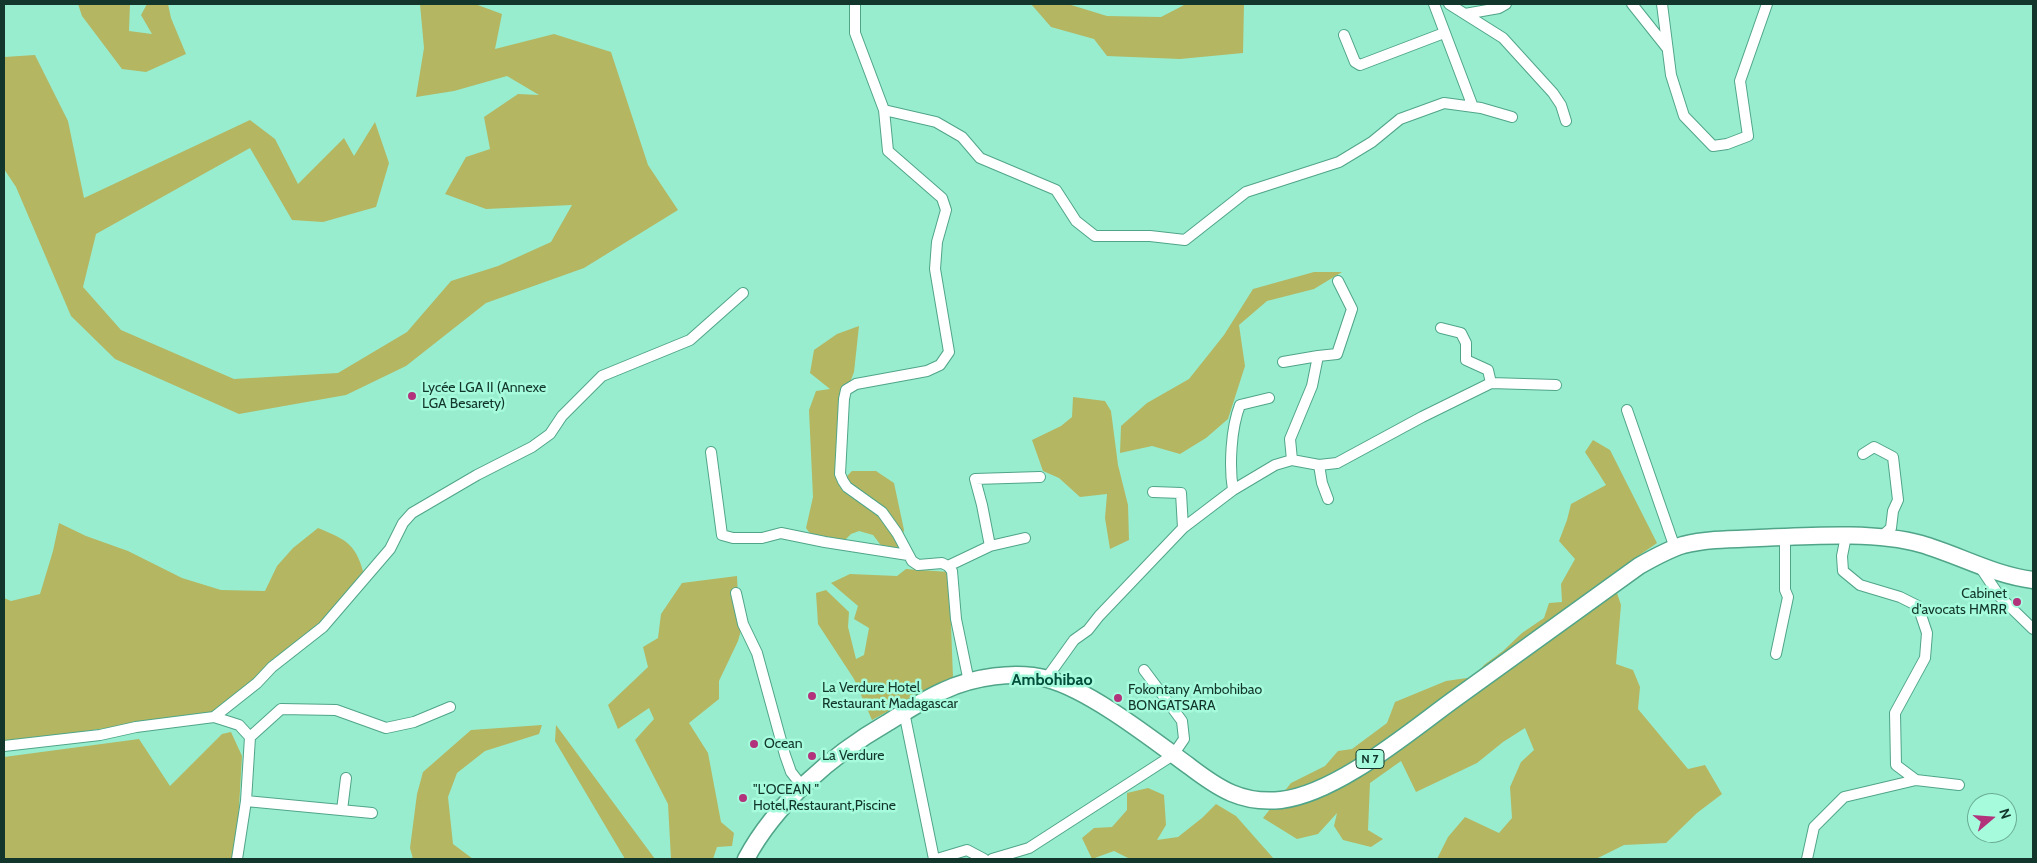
<!DOCTYPE html>
<html>
<head>
<meta charset="utf-8">
<style>
	body { margin:0 }
	#map { position:relative; width:2037px; height:863px; overflow:hidden; background:#98edcf; font-family:Cabin,sans-serif }
	canvas { display:block }
	.frame { position:absolute; inset:0; border:5px solid #12362b; pointer-events:none }
	.north { position:absolute; left:1967px; top:793px; width:50px; height:50px; box-sizing:border-box; background:#a5fbdc; border:1px solid #6aac95; border-radius:50%; rotate:72deg; font-size:14px; font-weight:700; line-height:20px; text-align:center; color:#12362b }
	.north::after { content:''; display:block; margin:auto; width:18px; height:22px; background:#b3327c; clip-path:polygon(50% 0,100% 100%,50% 72%,0 100%) }
</style>
</head>
<body>
<div id="map">
<canvas width="2037" height="863"></canvas>
<div class="frame"></div>
<div class="north">N</div>
</div>
<script>
const g = document.querySelector('canvas').getContext('2d');
g.lineJoin = 'round';
function fill(path, color) {
  g.fillStyle = color;
  g.fill(path, 'evenodd');
}
function strokePath(path, color, width, dash) {
  g.strokeStyle = color;
  g.lineWidth = width;
  g.lineCap = dash ? 'butt' : 'round';
  g.setLineDash(dash || []);
  g.stroke(path);
}
function write(font, color, halo, rows, align = 'center') {
  g.font = font + ' Cabin,sans-serif';
  g.lineWidth = 5;
  g.setLineDash([]);
  g.textBaseline = 'middle';
  g.strokeStyle = halo;
  g.fillStyle = color;
  for (const [text, x, y, turn = 0] of rows) {
    g.save();
    g.translate(x, y);
    g.rotate((+turn || 0) * Math.PI / 180);
    g.textAlign = isNaN(turn) ? turn : align;
    if (halo) g.strokeText(text, 0, 0);
    g.fillText(text, 0, 0);
    g.restore();
  }
}
const green = new Path2D(`
	M78 4H130L129 31 152 34 141 15 147 4H168L171 18 186 54 146 72 122 69 82 16Z
	M420 4H475L502 14 495 49 554 34 611 52 648 165 678 210 584 268 486 303 406 366 346 395 239 414 115 359 71 316 16 187 4 169V57L35 55 68 121 84 198 250 120 275 139 298 184 344 138 354 156 375 122 389 163 376 207 323 222 292 220 250 148 96 234 83 287 121 330 234 379 338 373 407 332 451 281 498 266 551 242 572 205 486 209 445 194 466 157 490 149 484 117 518 94 539 95 507 76 454 91 416 97 424 48Z
	M1031 4H1068L1107 16 1161 17 1186 4H1244L1243 53 1180 59 1107 56 1094 39 1051 27Z
	M1314 272H1342L1314 289 1267 301 1239 325 1245 366 1228 419 1206 438 1180 454 1152 446 1120 453 1121 426 1147 403 1189 379 1224 335 1253 289Z
	M859 326 854 372 846 393 840 483 852 471H876L894 483 904 530 897 556 883 548 873 535 859 531 851 534 845 540 817 543 806 528 813 497 809 410 816 391 830 389 810 373 814 350 837 334Z
	M1073 397 1105 401 1111 411 1118 465 1128 505 1129 540 1110 549 1105 518 1107 494 1080 497 1059 478 1043 471 1032 440 1061 426 1072 417Z
	M1593 440 1610 450 1657 543 1611 575 1621 605 1616 664 1633 670 1640 687 1638 709 1688 769 1705 765 1722 794 1697 813 1666 843 1624 845 1596 859H1437L1448 837 1465 817 1499 833 1512 818 1510 787 1521 762 1534 750 1525 728 1503 742 1477 763 1416 792 1401 761 1370 783 1368 830 1383 839 1371 847 1343 840 1334 826 1337 813 1318 834 1297 839 1263 818 1291 783 1325 766 1338 751 1352 749 1387 723 1395 702 1446 681 1474 677 1484 665 1503 651 1522 633 1544 618 1549 603 1562 602 1561 584 1575 559 1559 541 1567 520 1571 504 1606 485 1585 452Z
	M59 523 86 536 128 551 182 578 221 590 265 591 277 566 293 548 318 528C349 541 356 544 365 578L342 605 214 717 99 729 4 744V598L11 601 40 594 53 551Z
	M906 569 949 572 953 678 938 689 921 693 872 720 854 679 818 624 816 593 826 590 849 612 848 627 856 659 864 655 869 628 854 619 858 606 831 583 850 574 897 576Z
	M737 576 738 599 743 624 738 641 719 681V699L689 723 708 753 721 822 734 833 732 846 717 847 713 859H671L668 804 635 740 654 719 649 708 618 729 608 705 648 667 643 647 658 638 661 614 682 583Z
	M542 725 539 734 485 751 457 773 448 797 453 844 473 859H413L410 848 417 794 423 772 471 730Z
	M556 725 655 859H625L555 741Z
	M231 732 242 756 236 859H4V757L139 739 170 786 222 734Z
	M1148 788 1164 795 1166 825 1157 840 1178 837 1202 818 1216 804 1236 816 1274 859H1130L1114 851 1092 859 1082 838 1094 828 1112 827 1127 810V793Z`);
const minor = new Path2D(`
	M855 4V33L884 110 888 151 942 198 946 210 937 242 935 269 949 352 940 365 927 371 856 384 846 390 844 399 840 474 843 481 847 487 882 512 897 533 912 561 918 565 942 563 948 566 952 571 956 619 969 682
	M1434 4 1473 107
	M1449 4 1503 38 1553 93 1561 105 1566 121
	M1632 4 1667 48
	M1662 4 1671 75 1684 116 1713 146 1727 144 1748 136 1740 81 1767 4
	M1465 14 1499 8 1506 4
	M1344 35 1355 62 1360 65 1444 33
	M884 110 936 122 962 137 980 158 1056 190 1076 221 1095 236H1150L1185 240 1246 192 1339 162 1372 142 1400 119 1444 103 1481 108 1512 117
	M1441 328 1461 333 1466 343V360L1488 370 1491 383
	M1283 362 1318 356
	M1627 410 1675 548
	M711 452 722 535 733 538H762L781 533 825 542 908 555
	M1863 454 1874 447 1893 457 1898 500 1893 511 1891 528 1881 537
	M1292 460 1290 439 1312 386 1318 356 1337 354 1352 309 1338 281
	M1319 465 1322 483 1328 499
	M1233 490C1229 466 1231 428 1240 405L1269 398
	M1153 492 1181 493 1183 528
	M1846 536 1842 556 1843 571 1860 585 1900 597 1918 606 1927 633 1925 658 1895 713 1896 765 1916 780 1959 785
	M990 546 982 505 975 479 1040 477
	M948 566 990 546 1025 538
	M1980 567 2000 597 2033 629
	M736 593 743 624 757 653 785 755 791 772 802 786
	M1776 654 1788 597 1785 590V537
	M1046 679 1074 640 1088 630 1099 616 1183 528 1233 490 1275 465 1292 460 1319 465 1337 463 1422 417 1491 383 1556 385
	M904 712 934 859
	M214 717 257 683 272 667 323 627 390 549 403 523 412 513 477 475 532 447 550 434 562 416 602 376 690 340 743 293
	M250 737 281 709 336 710 386 728 414 722 450 707
	M4 746 100 735 136 727 214 717 239 725 250 737 246 801 237 859
	M246 801 372 813
	M342 810 346 778
	M937 859 967 850 984 859
	M992 859 1029 848 1173 755 1184 739 1182 721 1144 670
	M1807 859 1814 827 1844 797 1916 780`);
const primary = new Path2D(`
	M746 859C775 804 833 754 887 723 905 712 923 700 943 691 972 677 1016 670 1048 679 1091 691 1152 739 1189 766 1219 789 1242 804 1281 800 1338 793 1410 731 1456 698 1517 654 1578 610 1639 566 1653 558 1667 550 1683 545 1707 539 1734 539 1759 538 1807 536 1876 531 1921 544 1959 555 1993 575 2033 580`);
const markers = [
	[412,396,5,"#b3327c"],
	[2017,602,5,"#b3327c"],
	[812,696,5,"#b3327c"],
	[1118,698,5,"#b3327c"],
	[754,744,5,"#b3327c"],
	[812,756,5,"#b3327c"],
	[743,798,5,"#b3327c"]
];
const shields = [
	[1370,759,28]
];
const shieldNames = [
	["N 7",1370,759]
];
const poiNames = [
	["Lycée LGA II (Annexe",422,388],
	["LGA Besarety)",422,404],
	["Cabinet",2007,594,"right"],
	["d'avocats HMRR",2007,610,"right"],
	["La Verdure Hotel",822,688],
	["Restaurant Madagascar",822,704],
	["Fokontany Ambohibao",1128,690],
	["BONGATSARA",1128,706],
	["Ocean",764,744],
	["La Verdure",822,756],
	["\"L'OCEAN \"",753,790],
	["Hotel,Restaurant,Piscine",753,806]
];
const quarterNames = [
	["Ambohibao",1052,680]
];
fill(green, '#b4b661');
strokePath(minor, '#50a589', 12);
strokePath(primary, '#50a589', 19);
strokePath(minor, '#fff', 10);
strokePath(primary, '#fff', 16);
for (const [x, y, r, color] of markers) {
  const dot = new Path2D();
  dot.arc(x, y, r, 0, 2 * Math.PI);
  g.fillStyle = color;
  g.fill(dot);
  strokePath(dot, '#a5fbdc', 2);
}
for (const [x, y, w] of shields) {
  const box = new Path2D();
  box.roundRect(x - w / 2, y - 9.5, w, 19, 4);
  g.fillStyle = '#a5fbdc';
  g.fill(box);
  strokePath(box, '#12362b', 1);
}
write('bold 12px', '#12362b', null, shieldNames);
write('14px', '#12362b', '#a5fbdc', poiNames, 'left');
write('bold 16px', '#034f3c', '#a5fbdc', quarterNames);
</script>
</body>
</html>
